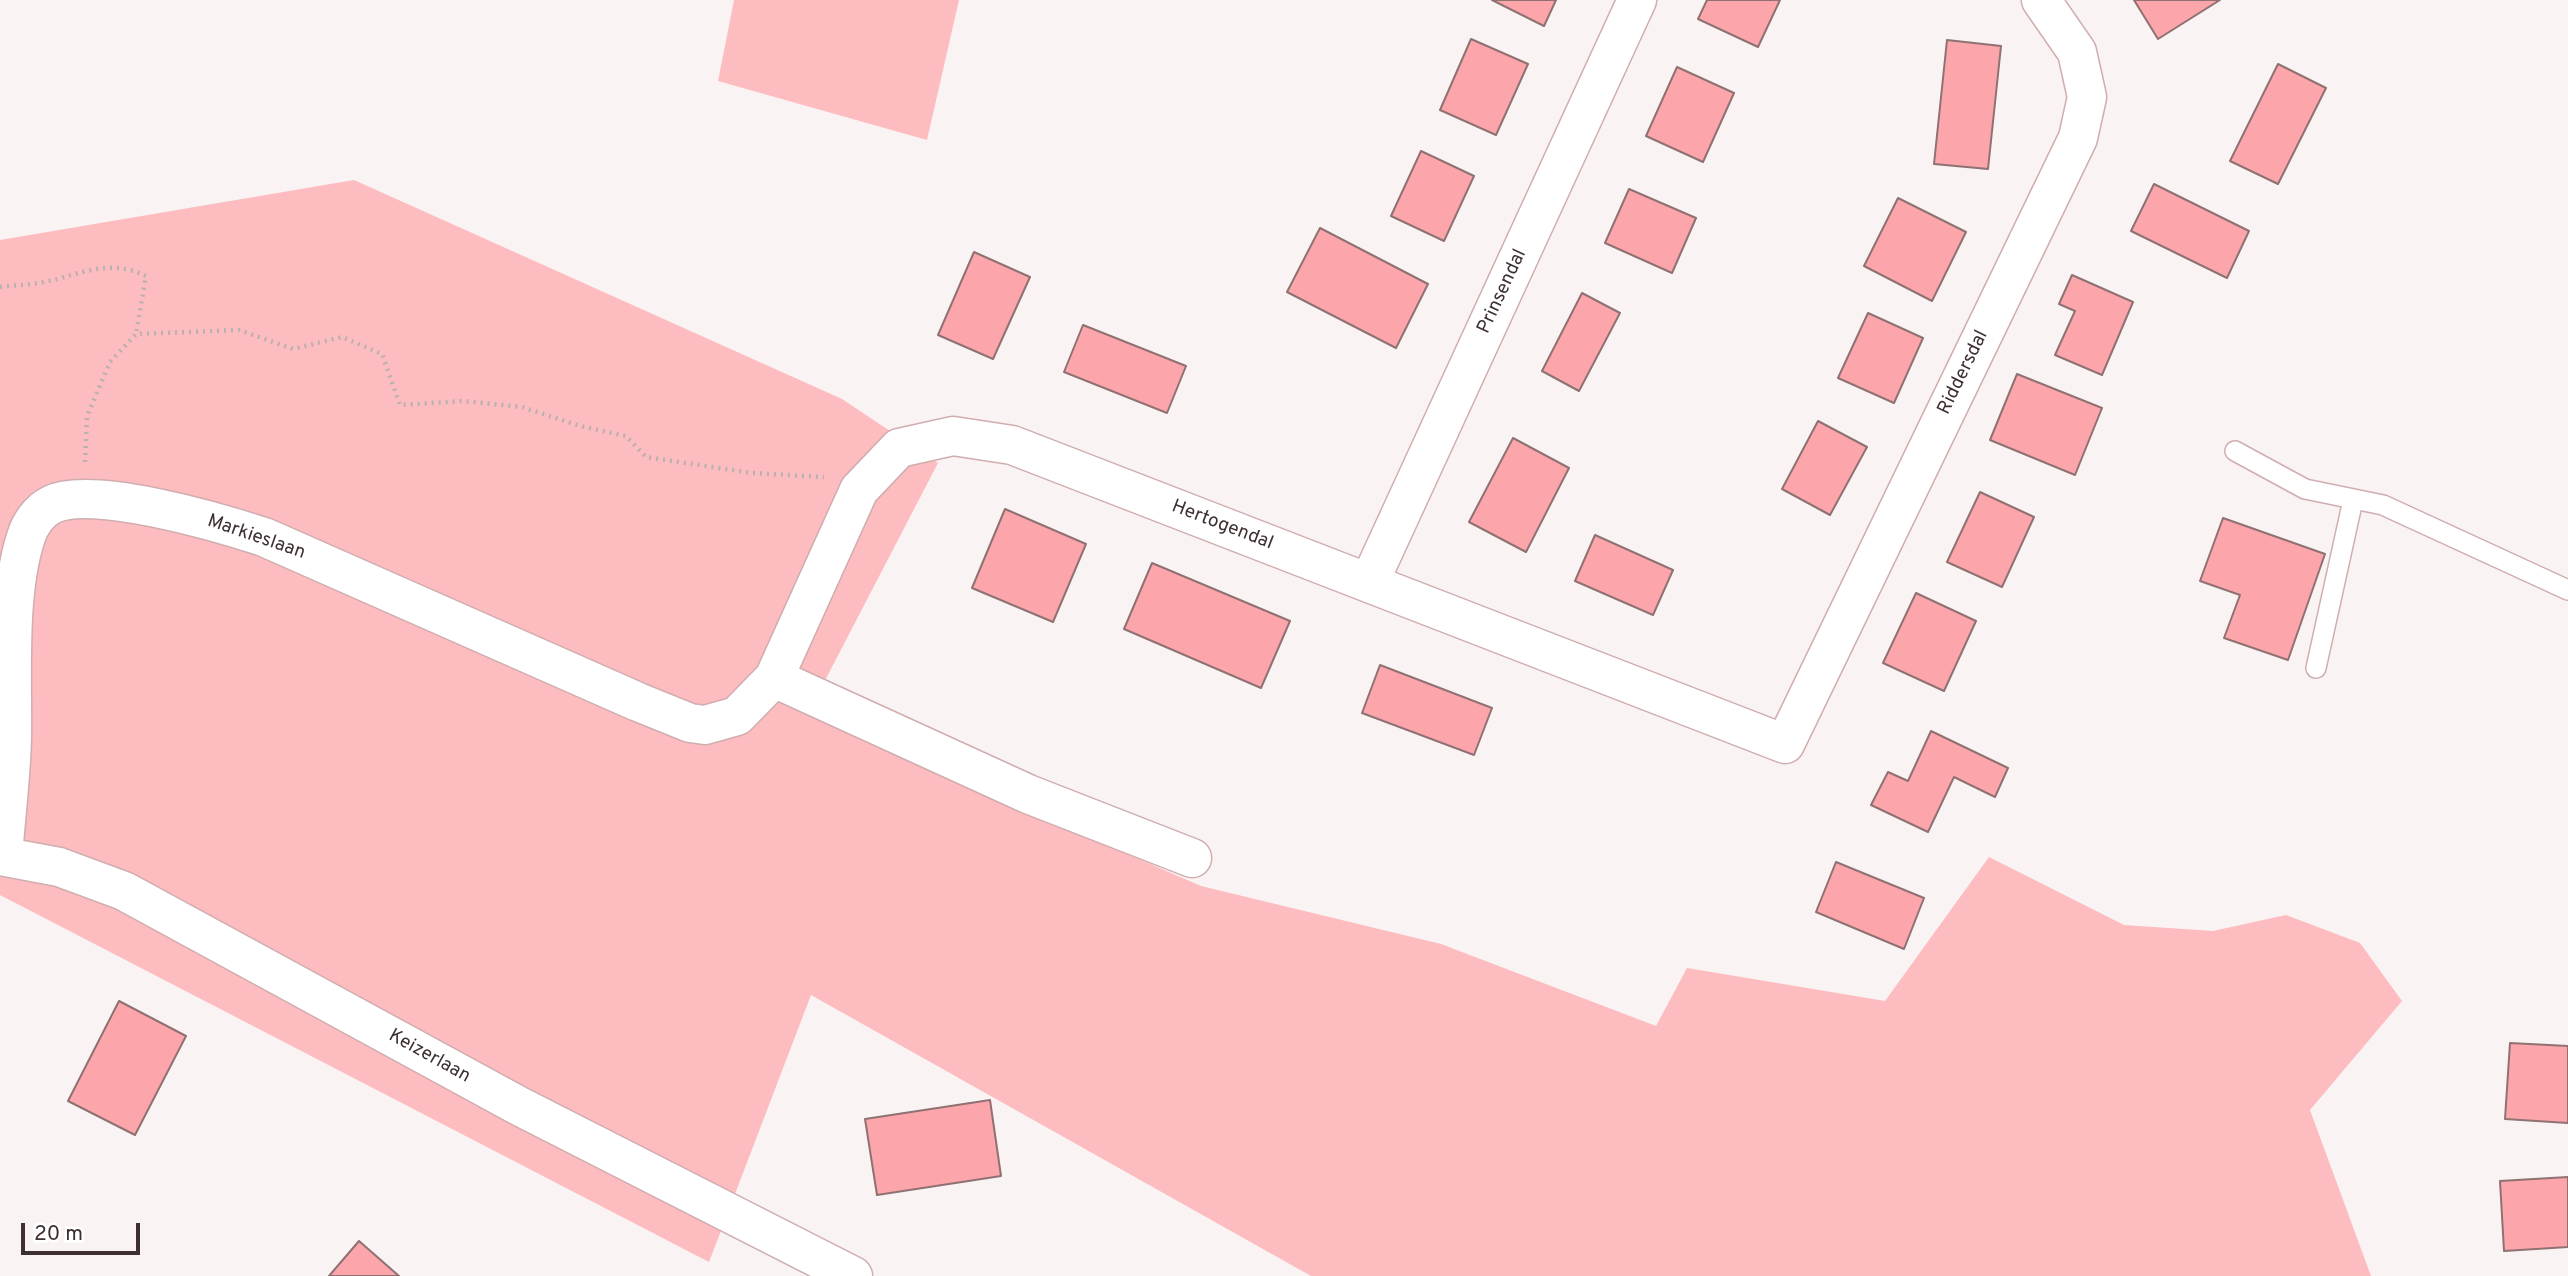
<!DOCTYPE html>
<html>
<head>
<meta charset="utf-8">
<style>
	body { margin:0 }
	#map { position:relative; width:2568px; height:1276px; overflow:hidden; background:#faf3f3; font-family:Overpass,sans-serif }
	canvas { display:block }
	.scale { position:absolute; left:21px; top:1223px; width:119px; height:32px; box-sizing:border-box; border:4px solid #3e3031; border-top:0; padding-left:9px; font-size:21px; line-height:24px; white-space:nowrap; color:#3e3031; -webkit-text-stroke:5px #fff; paint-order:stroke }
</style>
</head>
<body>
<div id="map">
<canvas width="2568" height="1276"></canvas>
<div class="scale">20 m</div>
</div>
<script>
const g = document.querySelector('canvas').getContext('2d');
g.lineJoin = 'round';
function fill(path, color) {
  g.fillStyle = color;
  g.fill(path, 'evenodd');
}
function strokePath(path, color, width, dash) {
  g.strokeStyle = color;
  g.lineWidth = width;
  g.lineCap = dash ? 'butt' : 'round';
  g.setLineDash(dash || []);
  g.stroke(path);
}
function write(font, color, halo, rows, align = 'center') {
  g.font = font + ' Overpass,sans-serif';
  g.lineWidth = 5;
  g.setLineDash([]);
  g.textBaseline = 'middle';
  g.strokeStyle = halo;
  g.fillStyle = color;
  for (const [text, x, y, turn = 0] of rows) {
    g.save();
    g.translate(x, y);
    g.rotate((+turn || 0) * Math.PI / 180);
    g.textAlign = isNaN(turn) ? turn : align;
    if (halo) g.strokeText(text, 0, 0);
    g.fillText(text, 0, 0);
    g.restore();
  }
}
const green = new Path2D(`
	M734 0H959L927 140 718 81Z
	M354 180 842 399 938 463 807 715 1201 886 1441 944 1656 1026 1687 968 1885 1001 1989 857 2124 925 2213 931 2286 915 2360 943 2402 1001 2310 1110 2371 1276H1311L811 995 709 1262 0 895V240Z`);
const building = new Path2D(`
	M1492 0H1556L1544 26Z
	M1707 0H1780L1758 47 1698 19Z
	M2134 0H2220L2158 39Z
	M1471 39 1528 64 1496 135 1440 110Z
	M1947 40 2001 46 1988 169 1934 164Z
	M2278 64 2326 88 2278 184 2230 161Z
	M1677 67 1734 93 1703 162 1646 136Z
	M1421 151 1474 176 1444 241 1391 216Z
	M2154 184 2249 231 2227 278 2131 231Z
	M1629 189 1696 218 1672 273 1605 243Z
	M1898 198 1966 232 1932 301 1864 266Z
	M1320 228 1428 284 1396 348 1287 292Z
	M974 252 1030 277 993 359 938 335Z
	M2072 275 2133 302 2102 375 2055 355 2075 311 2059 304Z
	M1582 293 1620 313 1579 391 1542 371Z
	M1868 313 1923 338 1894 403 1838 378Z
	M1083 325 1186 366 1167 413 1064 372Z
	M2017 374 2102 408 2075 475 1990 440Z
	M1818 421 1867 447 1830 515 1782 489Z
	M1513 438 1569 468 1526 552 1469 522Z
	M1980 492 2034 517 2002 587 1947 562Z
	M1005 509 1086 544 1053 622 972 588Z
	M2223 518 2325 554 2288 660 2224 638 2240 595 2200 581Z
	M1595 535 1673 570 1653 615 1575 581Z
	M1152 563 1290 621 1261 688 1124 629Z
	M1916 593 1976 621 1944 691 1883 663Z
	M1380 665 1492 708 1474 755 1362 713Z
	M1931 731 2008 768 1995 797 1954 777 1928 832 1871 805 1888 772 1908 781Z
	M1836 862 1924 898 1904 949 1816 912Z
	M119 1001 186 1036 135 1135 68 1101Z
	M2510 1043 2568 1046V1123L2505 1119Z
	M990 1100 1001 1176 877 1195 865 1119Z
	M2568 1177V1247L2504 1251 2500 1181Z
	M359 1241 399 1276H329Z`);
const path = new Path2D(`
	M0 287C15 285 30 285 44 282 82 274 109 258 146 276L136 334
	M85 462 87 416 110 362 136 334 239 330 293 349 342 337 382 354 400 405 463 401 522 407 580 426 626 436 646 457 752 473 824 477`);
const service = new Path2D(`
	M2235 451 2305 489 2383 505 2568 590
	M2316 668 2353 500`);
const minor = new Path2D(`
	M1369 583 1637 0
	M774 678 1028 794 1192 858
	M3 855C6 817 11 777 12 739 13 678 7 594 26 537 30 524 39 511 51 505 90 484 221 523 264 537L638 702 690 723 705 725 737 716 774 678 859 490 899 448 953 436 1012 445 1785 744 2078 138 2087 97 2077 52 2041 0
	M0 856 59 867 124 891 519 1106 853 1276`);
const streetNames = [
	["Prinsendal",1503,292,-65],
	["Riddersdal",1964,373,-64],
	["Hertogendal",1222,526,21],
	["Markieslaan",256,538,19],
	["Keizerlaan",429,1057,29]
];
fill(green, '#fdbcbf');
fill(building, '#fca6ac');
strokePath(building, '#907172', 2);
strokePath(service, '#d0adaf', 22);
strokePath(minor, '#d0adaf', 41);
strokePath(path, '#b9b0b0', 4.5, [2, 5]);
strokePath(service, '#fff', 19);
strokePath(minor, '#fff', 38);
write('19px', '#3e3031', '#fff', streetNames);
</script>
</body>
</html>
